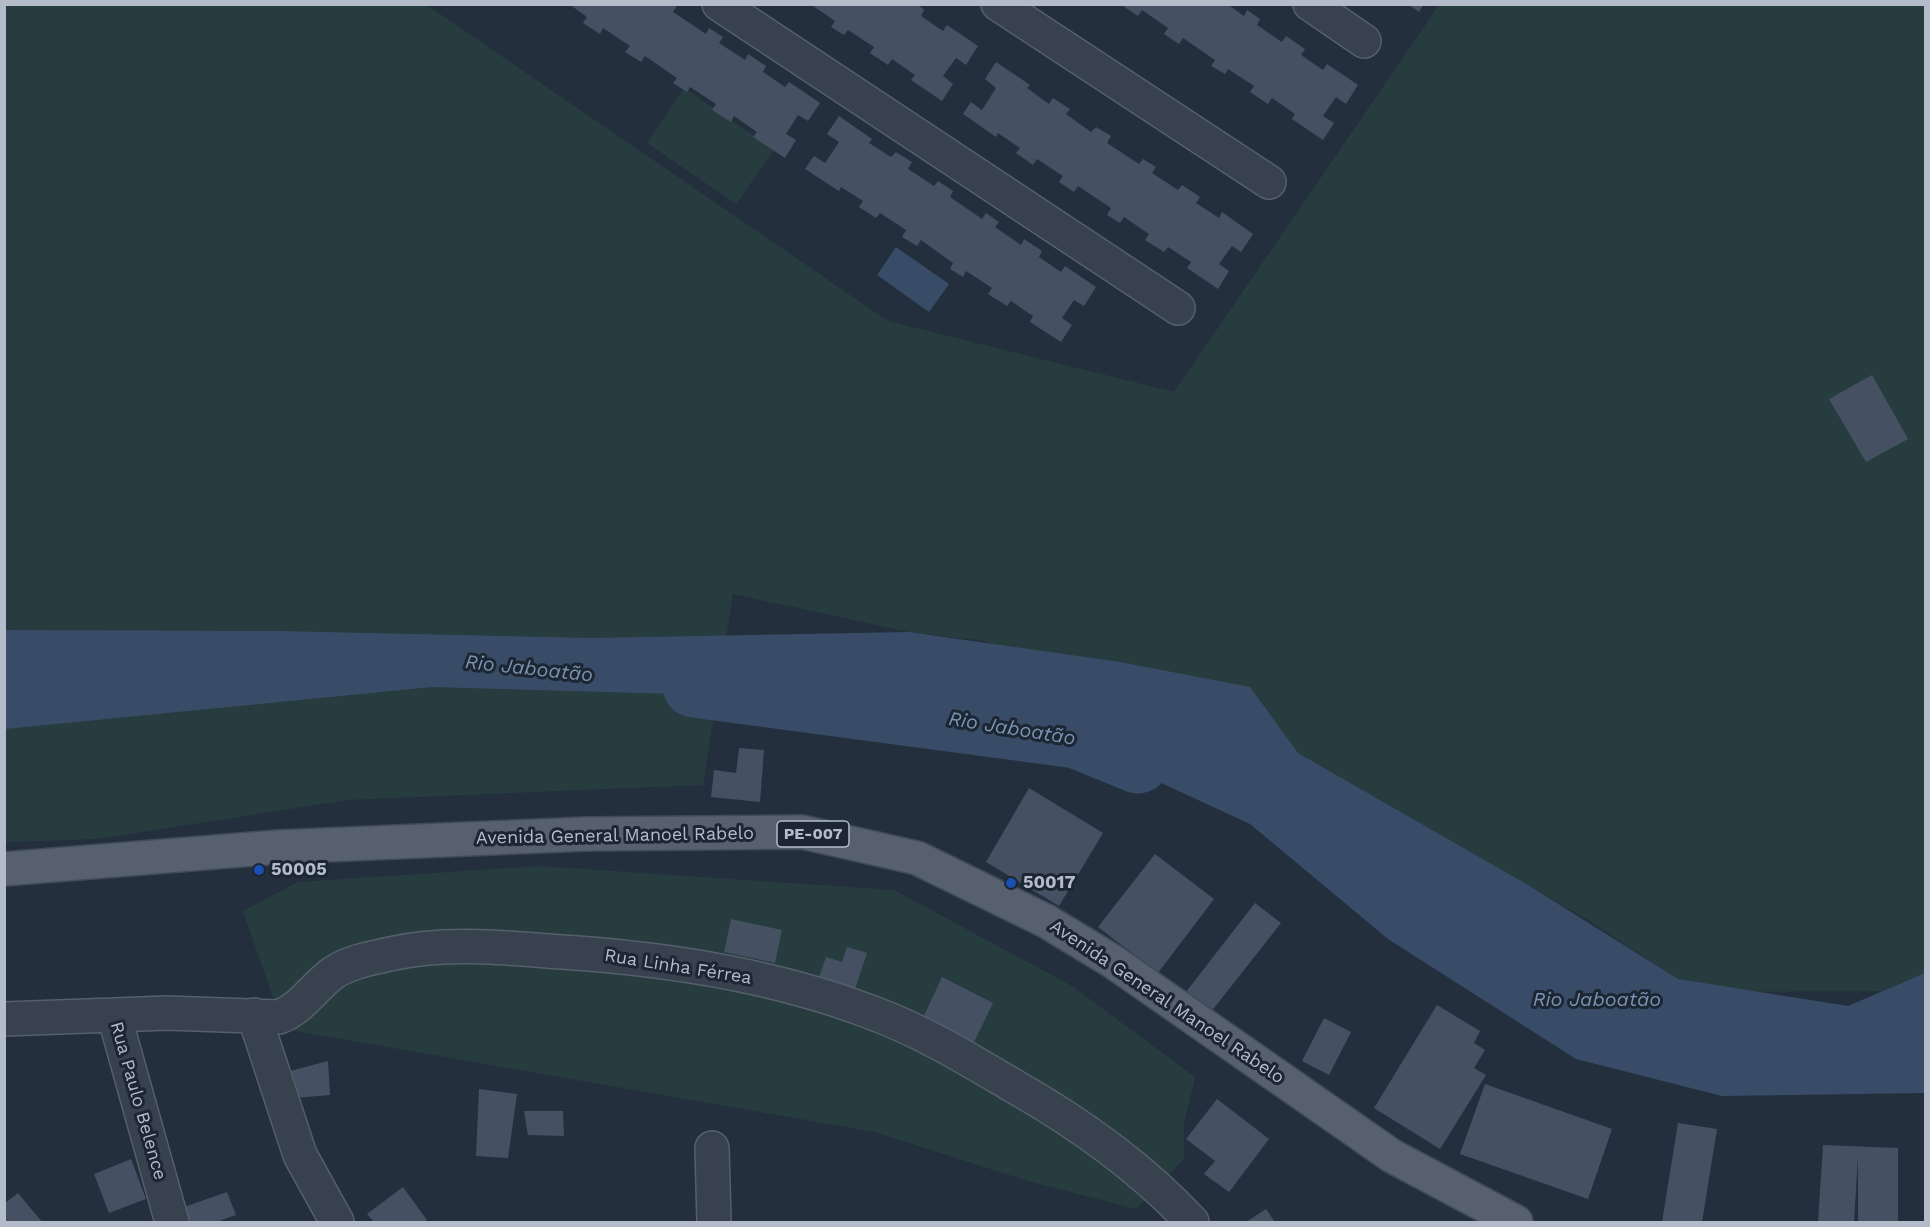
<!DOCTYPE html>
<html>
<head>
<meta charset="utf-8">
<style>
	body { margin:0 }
	#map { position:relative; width:1930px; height:1227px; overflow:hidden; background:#242f3e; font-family:"Work Sans",sans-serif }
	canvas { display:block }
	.frame { position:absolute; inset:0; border:6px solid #b4bcc9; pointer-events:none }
</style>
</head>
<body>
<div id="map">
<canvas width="1930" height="1227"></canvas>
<div class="frame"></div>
</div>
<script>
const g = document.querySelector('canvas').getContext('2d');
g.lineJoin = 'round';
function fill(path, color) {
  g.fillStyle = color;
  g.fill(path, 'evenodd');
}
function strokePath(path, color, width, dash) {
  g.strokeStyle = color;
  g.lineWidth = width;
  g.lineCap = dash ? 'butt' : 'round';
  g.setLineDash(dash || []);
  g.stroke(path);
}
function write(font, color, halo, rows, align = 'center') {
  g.font = font + ' "Work Sans",sans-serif';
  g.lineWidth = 6;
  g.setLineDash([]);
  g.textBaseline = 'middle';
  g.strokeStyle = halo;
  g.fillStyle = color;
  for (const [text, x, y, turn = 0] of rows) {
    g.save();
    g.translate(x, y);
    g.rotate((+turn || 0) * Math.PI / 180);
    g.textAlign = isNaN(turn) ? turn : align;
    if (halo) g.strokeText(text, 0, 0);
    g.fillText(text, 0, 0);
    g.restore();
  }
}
const green = new Path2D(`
	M4 5H427L888 321 1174 392 1439 5H1925V991L1697 992 1588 920 1282 744 1127 688 984 641 909 632 733 594 703 785 347 800 98 839 5 842Z
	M684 88 774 150 736 204 647 143Z
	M539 866 894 890 1072 986 1195 1077 1184 1124V1159L1136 1209 1028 1181 875 1132 284 1029 243 911 298 882Z`);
const water = new Path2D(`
	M896 247 949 284 929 312 877 275Z
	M5 630 279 631 591 638 909 632 1120 662 1250 687 1298 753 1528 885 1678 979 1848 1006 1925 973V1093L1722 1096 1576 1059 1388 939 1250 824 988 703 432 687 5 729Z`);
const river = new Path2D(`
	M694 686 1077 737 1138 762`);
const building = new Path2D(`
	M569 4H675L677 6 673 12 706 34 709 28 723 37 719 43 745 60 748 54 766 66 763 72 785 87 789 82 820 103 808 121 798 115 786 134 796 140 785 158 753 137 757 132 734 116 731 122 712 110 716 104 690 87 687 92 673 83 677 78 645 56 641 62 625 52 630 46 603 28 600 34 583 23 587 17Z
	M810 4H917L924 10 921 16 943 31 947 25 978 46 966 65 956 58 943 76 953 84 942 101 911 80 915 75 892 59 888 65 870 53 874 47 848 30 844 35 831 27 835 21Z
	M1120 4H1227L1244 16 1247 10 1260 19 1257 25 1282 42 1286 36 1305 49 1301 55 1323 70 1327 64 1358 85 1346 104 1336 97 1323 116 1334 123 1323 140 1292 119 1295 114 1272 98 1268 104 1250 92 1254 86 1228 69 1225 74 1211 66 1215 60 1183 38 1179 44 1164 34 1168 28 1142 10 1138 16Z
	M1408 4H1424L1419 12Z
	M996 62 1030 85 1027 88 1049 104 1053 98 1070 109 1066 114 1091 132 1096 127 1111 136 1107 143 1139 164 1143 159 1156 167 1152 173 1178 190 1182 185 1200 197 1196 203 1219 218 1222 212 1253 234 1241 252 1232 246 1219 264 1229 271 1218 289 1187 268 1191 262 1168 247 1164 252 1145 240 1149 234 1124 217 1120 223 1107 215 1111 208 1078 186 1074 192 1059 182 1063 176 1037 159 1033 165 1016 153 1020 148 998 133 996 137 963 114 971 102 982 110 996 88 985 79Z
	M839 116 872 139 869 143 891 157 896 152 912 162 908 169 934 186 938 181 953 191 950 197 982 219 986 213 999 222 995 227 1021 245 1024 239 1042 251 1039 257 1061 272 1065 266 1096 287 1084 306 1074 300 1062 318 1072 325 1061 342 1030 322 1033 316 1011 301 1007 306 988 294 992 288 966 271 963 277 950 269 953 263 921 240 917 246 902 237 906 230 880 213 876 218 859 207 863 201 841 187 839 191 805 169 814 156 825 163 839 142 827 134Z
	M1872 375 1908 439 1866 462 1829 399Z
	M739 748 764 750 760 802 711 797 714 770 736 773Z
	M1029 788 1103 833 1059 906 986 862Z
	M1155 854 1214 899 1158 973 1098 927Z
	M1255 903 1281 923 1211 1012 1186 992Z
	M731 919 782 930 775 963 724 952Z
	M847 947 867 953 853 995 817 983 826 957 842 962Z
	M942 977 993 1003 974 1042 923 1018Z
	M1437 1005 1480 1031 1474 1043 1485 1050 1474 1068 1486 1075 1440 1149 1374 1108Z
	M1324 1018 1351 1032 1329 1075 1302 1061Z
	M328 1061 330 1095 294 1098 290 1071Z
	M1485 1084 1612 1129 1588 1199 1460 1154Z
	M479 1089 517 1094 508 1158 476 1156Z
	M1217 1099 1269 1139 1229 1192 1204 1174 1215 1161 1186 1139Z
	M524 1111H563L564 1136 528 1135Z
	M1678 1123 1717 1129 1702 1222H1662Z
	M1823 1145 1898 1148V1222H1858V1156L1854 1222H1818Z
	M131 1159 146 1199 109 1213 94 1174Z
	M403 1187 427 1220 423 1222H374L367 1214Z
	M227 1192 236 1215 216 1222H190L184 1207Z
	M18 1193 42 1222H4V1204Z
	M1266 1209 1275 1222H1246Z`);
const minor = new Path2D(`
	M719 4 1178 308
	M998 4 1269 182
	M1310 4 1364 41
	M114 1015 167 1013 279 1017C301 1009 314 987 333 973 349 962 372 958 390 954 446 941 506 948 562 952 668 959 773 975 873 1013 922 1031 968 1059 1012 1085 1079 1123 1140 1166 1192 1222
	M254 1015 300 1155 337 1222
	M4 1019 114 1015 172 1222
	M712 1148 714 1222`);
const major = new Path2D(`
	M4 869 278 847 586 834 802 832 917 858 1046 921 1112 961 1392 1156 1516 1222`);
const markers = [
	[259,870,6,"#1a4fb4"],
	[1011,883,6,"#1a4fb4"]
];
const shields = [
	[813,834,72]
];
const shieldNames = [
	["PE-007",813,834]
];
const streetNames = [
	["Avenida General Manoel Rabelo",615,836,-1],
	["Rua Linha Férrea",678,967,9],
	["Avenida General Manoel Rabelo",1167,1002,34],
	["Rua Paulo Belence",138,1101,74]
];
const poiNames = [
	["50005",271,870],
	["50017",1023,883]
];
const waterNames = [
	["Rio Jaboatão",529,669,6],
	["Rio Jaboatão",1012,729,9],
	["Rio Jaboatão",1597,1000]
];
fill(green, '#263c3f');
fill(water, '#394c67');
strokePath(river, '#394c67', 63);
fill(building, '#455162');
strokePath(minor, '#565f6c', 36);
strokePath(major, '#414a57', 36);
strokePath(minor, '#38414e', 33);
strokePath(major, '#56606e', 33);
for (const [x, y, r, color] of markers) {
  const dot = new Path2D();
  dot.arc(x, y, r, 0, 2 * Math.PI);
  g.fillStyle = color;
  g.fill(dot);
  strokePath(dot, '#1d2633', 2);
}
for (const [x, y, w] of shields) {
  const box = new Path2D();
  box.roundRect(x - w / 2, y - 13, w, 26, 4.5);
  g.fillStyle = '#1d2633';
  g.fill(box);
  strokePath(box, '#b4bcc9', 1.5);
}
write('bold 16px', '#b4bcc9', null, shieldNames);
write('18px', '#b4bcc9', '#1d2633', streetNames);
write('bold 18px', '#b4bcc9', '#1d2633', poiNames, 'left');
write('italic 20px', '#7c92b1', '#1d2633', waterNames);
</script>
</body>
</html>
